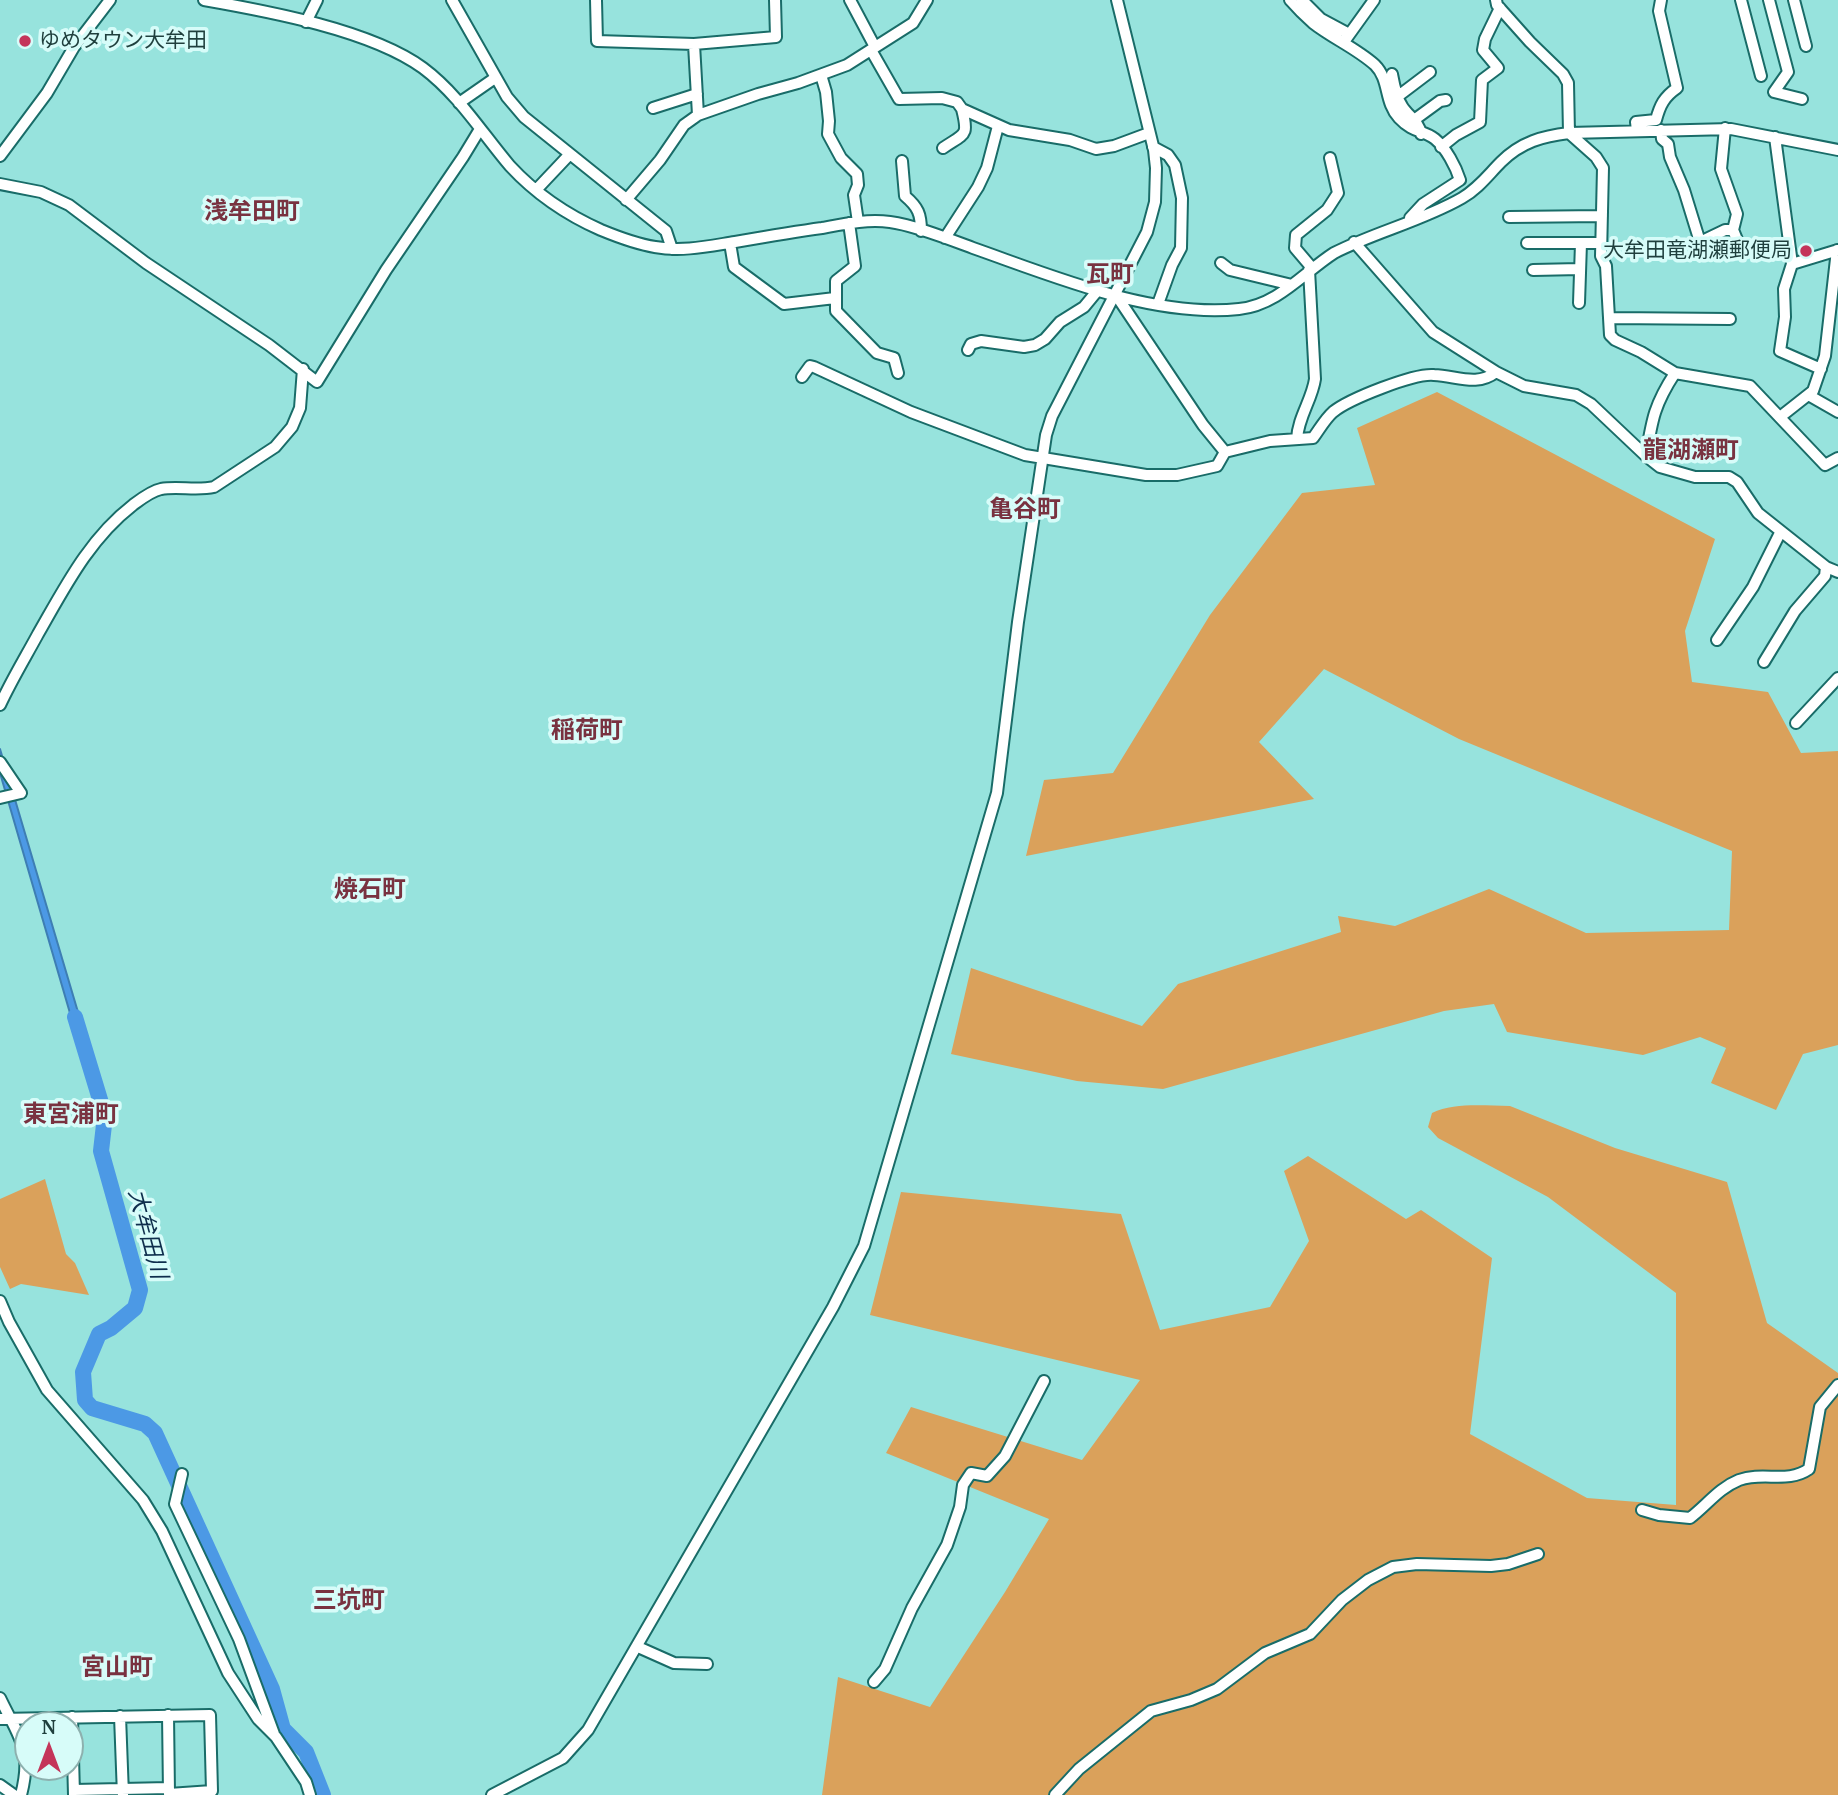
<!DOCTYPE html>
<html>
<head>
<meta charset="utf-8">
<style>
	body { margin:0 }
	#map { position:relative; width:1838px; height:1795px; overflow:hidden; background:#97e3dd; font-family:"PT Serif",serif }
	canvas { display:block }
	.north { position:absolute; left:14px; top:1711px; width:70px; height:70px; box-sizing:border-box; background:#d7fcf9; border:2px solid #8db0ae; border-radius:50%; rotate:0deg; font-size:19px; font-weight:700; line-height:28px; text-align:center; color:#1f3f3d }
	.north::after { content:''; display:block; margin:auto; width:24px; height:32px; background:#c4355a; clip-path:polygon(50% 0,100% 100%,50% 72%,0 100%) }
</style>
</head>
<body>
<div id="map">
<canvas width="1838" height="1795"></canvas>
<div class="north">N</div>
</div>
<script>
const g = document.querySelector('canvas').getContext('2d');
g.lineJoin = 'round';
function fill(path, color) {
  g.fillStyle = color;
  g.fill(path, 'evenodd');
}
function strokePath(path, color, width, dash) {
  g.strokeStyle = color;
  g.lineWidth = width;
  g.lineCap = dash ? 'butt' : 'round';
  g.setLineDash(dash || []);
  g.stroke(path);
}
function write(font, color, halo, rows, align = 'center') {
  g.font = font + ' "PT Serif","Noto Sans JP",serif';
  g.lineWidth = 7;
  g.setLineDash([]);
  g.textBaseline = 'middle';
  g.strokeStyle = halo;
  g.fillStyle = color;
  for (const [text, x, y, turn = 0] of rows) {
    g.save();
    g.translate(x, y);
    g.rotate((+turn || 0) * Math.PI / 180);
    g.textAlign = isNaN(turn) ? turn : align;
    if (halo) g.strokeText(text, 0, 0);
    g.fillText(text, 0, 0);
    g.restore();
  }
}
const green = new Path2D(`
	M1437 392 1715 539 1685 631 1692 682 1768 692 1801 753 1838 751V1045L1803 1054 1776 1110 1711 1083 1726 1048 1700 1037 1643 1055 1507 1032 1494 1004 1444 1011 1163 1089 1077 1081 951 1054 971 968 1142 1026 1178 984 1341 932 1338 916 1395 926 1489 889 1586 933 1729 930 1732 851 1459 739 1324 669 1259 742 1314 799 1026 856 1044 780 1113 773 1210 615 1302 493 1375 485 1357 428Z
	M1510 1106 1615 1148 1727 1182 1767 1323 1838 1373V1795H822L838 1677 930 1707 1005 1592 1049 1519 886 1453 911 1407 1082 1460 1140 1380 870 1315 901 1192 1121 1214 1160 1330 1270 1307 1309 1241 1284 1171 1308 1156 1406 1219 1421 1210 1492 1258 1470 1434 1587 1498 1676 1505V1293L1548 1197 1438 1138 1428 1127 1432 1113C1455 1102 1485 1106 1510 1106Z
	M45 1179 66 1254 75 1263 89 1295 21 1284 10 1289 0 1267V1199Z`);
const water = new Path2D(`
	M0 749 83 1029 79 1044 0 773Z`);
const river = new Path2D(`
	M75 1017 105 1116 101 1151 140 1290 135 1308 111 1328 99 1334 83 1372 85 1400 92 1408 145 1424 155 1433 272 1689 283 1729 306 1752 323 1795`);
const minor = new Path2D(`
	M204 0C267 11 371 30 423 68 458 94 482 133 510 166 535 193 567 215 601 230 618 237 636 244 655 247 682 252 709 246 735 242 764 237 793 232 822 228 844 224 867 219 890 222 914 225 949 239 973 248 1053 276 1152 318 1239 309 1278 305 1303 273 1334 253 1375 232 1422 221 1462 198 1479 188 1488 175 1501 162 1521 142 1543 136 1569 133L1731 129 1838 150
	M452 0 507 97 524 117 666 231 672 249
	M596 0 597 41 694 44 776 37 775 0
	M850 0 875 47
	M1290 0C1297 8 1305 16 1313 23 1332 38 1356 48 1375 65 1390 80 1384 102 1399 118 1413 133 1424 130 1435 139 1446 148 1456 167 1460 180L1423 204 1410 218
	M1302 0 1321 19 1349 34
	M1496 0 1497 5 1530 42 1563 74 1568 83 1569 133 1596 157 1603 168 1601 256 1606 266 1610 335 1615 340 1641 352 1675 373 1750 386 1825 465 1838 458
	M1741 0 1761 76
	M1769 0 1788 72 1774 92 1802 99
	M1794 0 1806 46
	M306 22 317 0
	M1346 39 1374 0
	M694 44 698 115
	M871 50 899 99 942 98 957 102 962 109 1009 130 1070 140 1096 149 1114 146 1149 133
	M1392 74C1394 85 1396 97 1402 106 1408 116 1419 121 1421 134
	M821 75 826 92 829 121 828 134 841 158 857 174 858 185 854 195 858 222
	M1397 97 1430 72
	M459 103 495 78
	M653 108 697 94
	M1414 120 1440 101 1446 100
	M1725 128 1721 169 1737 214 1733 230
	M1661 130 1662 139 1668 144 1670 157 1684 190 1700 242 1725 230H1733L1742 252
	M1637 131 1636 122 1656 120C1660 105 1664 97 1677 88L1659 11 1661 0
	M1775 137 1792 264 1784 289 1785 317 1780 351 1821 369
	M1153 147 1168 155 1175 165 1182 198 1181 248 1172 265 1158 304
	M1441 147 1456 135 1480 122 1482 80 1498 68 1483 50 1485 39 1500 8
	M943 148C965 133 969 137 962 109
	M0 156 47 93 74 47 110 0
	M902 161 905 196C918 207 921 214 921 231
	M0 184 41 192 69 205 146 263 269 345 317 382 386 270 463 157 480 129
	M536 190 570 154
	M626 200 660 160 684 125 698 115 758 94 798 83 847 65 913 23 927 0
	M1509 217 1602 216
	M849 223 855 266 836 281V311L877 353 894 358 898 373
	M945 238 978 187 987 168 998 126
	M1354 242 1433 332 1496 372 1524 386 1576 395 1591 404 1646 456 1660 467 1695 477H1729L1737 482 1758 513 1826 567 1838 572
	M730 243 734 267 784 304 835 298
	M1527 243H1601
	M1221 263 1230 270 1292 285
	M1792 264 1838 250
	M1312 268 1295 248 1296 235 1327 210 1338 193 1330 158
	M1533 270 1580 269
	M1116 295 1203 425 1225 452
	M1579 303 1581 243
	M1609 318 1730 319
	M968 350 971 344 981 341 1024 347 1035 345 1045 339 1060 322 1084 307 1098 290
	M802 377 810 366 814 367 911 412 1025 455 1146 475H1177L1217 466 1225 452 1270 441 1313 438C1319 430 1325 419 1333 412 1349 399 1414 373 1434 375 1457 376 1477 387 1496 372
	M1810 396 1838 412
	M1780 417 1813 391 1825 356 1837 250
	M1297 439C1298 417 1312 400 1315 379L1309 270
	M1646 456C1652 420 1654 405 1675 373
	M1717 640 1753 587 1780 533
	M1764 662 1795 611 1825 576 1826 567
	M0 705C11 681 25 658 38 634 65 587 89 539 133 505 141 499 151 491 161 489 178 486 197 491 214 487L275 447 292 427 300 408 303 369
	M1796 723 1838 678
	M0 762 21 793 0 798
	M0 1301 9 1322 47 1390 143 1500 162 1531 228 1673 258 1719 276 1737 306 1782 310 1795
	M182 1474 175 1504 239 1639 274 1734
	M1642 1510 1659 1515 1690 1518C1707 1505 1719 1488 1739 1480 1764 1471 1787 1484 1809 1469L1820 1407 1838 1385
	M638 1647 674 1663 707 1664
	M874 1682 885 1669 912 1608 947 1545 960 1507 963 1485 971 1473 987 1476 1005 1456 1044 1381
	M0 1698C19 1738 33 1749 21 1795
	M168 1715 169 1793
	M120 1716 123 1795
	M72 1717 74 1795
	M0 1719 210 1715 212 1791 169 1794
	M0 1785 14 1795
	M74 1790 169 1788
	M492 1795 563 1758 588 1730 833 1307 864 1246 997 793 1018 622 1046 435 1052 416 1147 232 1155 202 1156 168 1154 150 1117 0
	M1055 1795 1079 1769 1151 1711 1191 1700 1217 1689 1265 1653 1310 1634 1342 1600 1368 1580 1393 1567 1417 1564 1491 1566 1508 1564 1538 1554`);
const markers = [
	[25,41,7,"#c4355a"],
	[1806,251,7,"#c4355a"]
];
const poiNames = [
	["ゆめタウン大牟田",39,41],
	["大牟田竜湖瀬郵便局",1792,251,"right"]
];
const waterNames = [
	["大牟田川",147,1234,75]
];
const quarterNames = [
	["浅牟田町",252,212],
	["瓦町",1110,275],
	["龍湖瀬町",1691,451],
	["亀谷町",1025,510],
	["稲荷町",587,731],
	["焼石町",370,890],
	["東宮浦町",71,1115],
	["三坑町",349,1601],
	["宮山町",117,1668]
];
fill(green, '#daa15b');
fill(water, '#4c99e5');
strokePath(water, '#3e7eb3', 2);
strokePath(river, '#4c99e5', 16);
strokePath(minor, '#196c68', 14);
strokePath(minor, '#fff', 10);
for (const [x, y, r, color] of markers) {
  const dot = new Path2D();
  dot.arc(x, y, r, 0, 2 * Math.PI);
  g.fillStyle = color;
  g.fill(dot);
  strokePath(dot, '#d7fcf9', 2.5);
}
write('21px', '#1f3f3d', '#d7fcf9', poiNames, 'left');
write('italic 23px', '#0f2f4d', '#d7fcf9', waterNames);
write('bold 24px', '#793240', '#d7fcf9', quarterNames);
</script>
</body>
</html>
